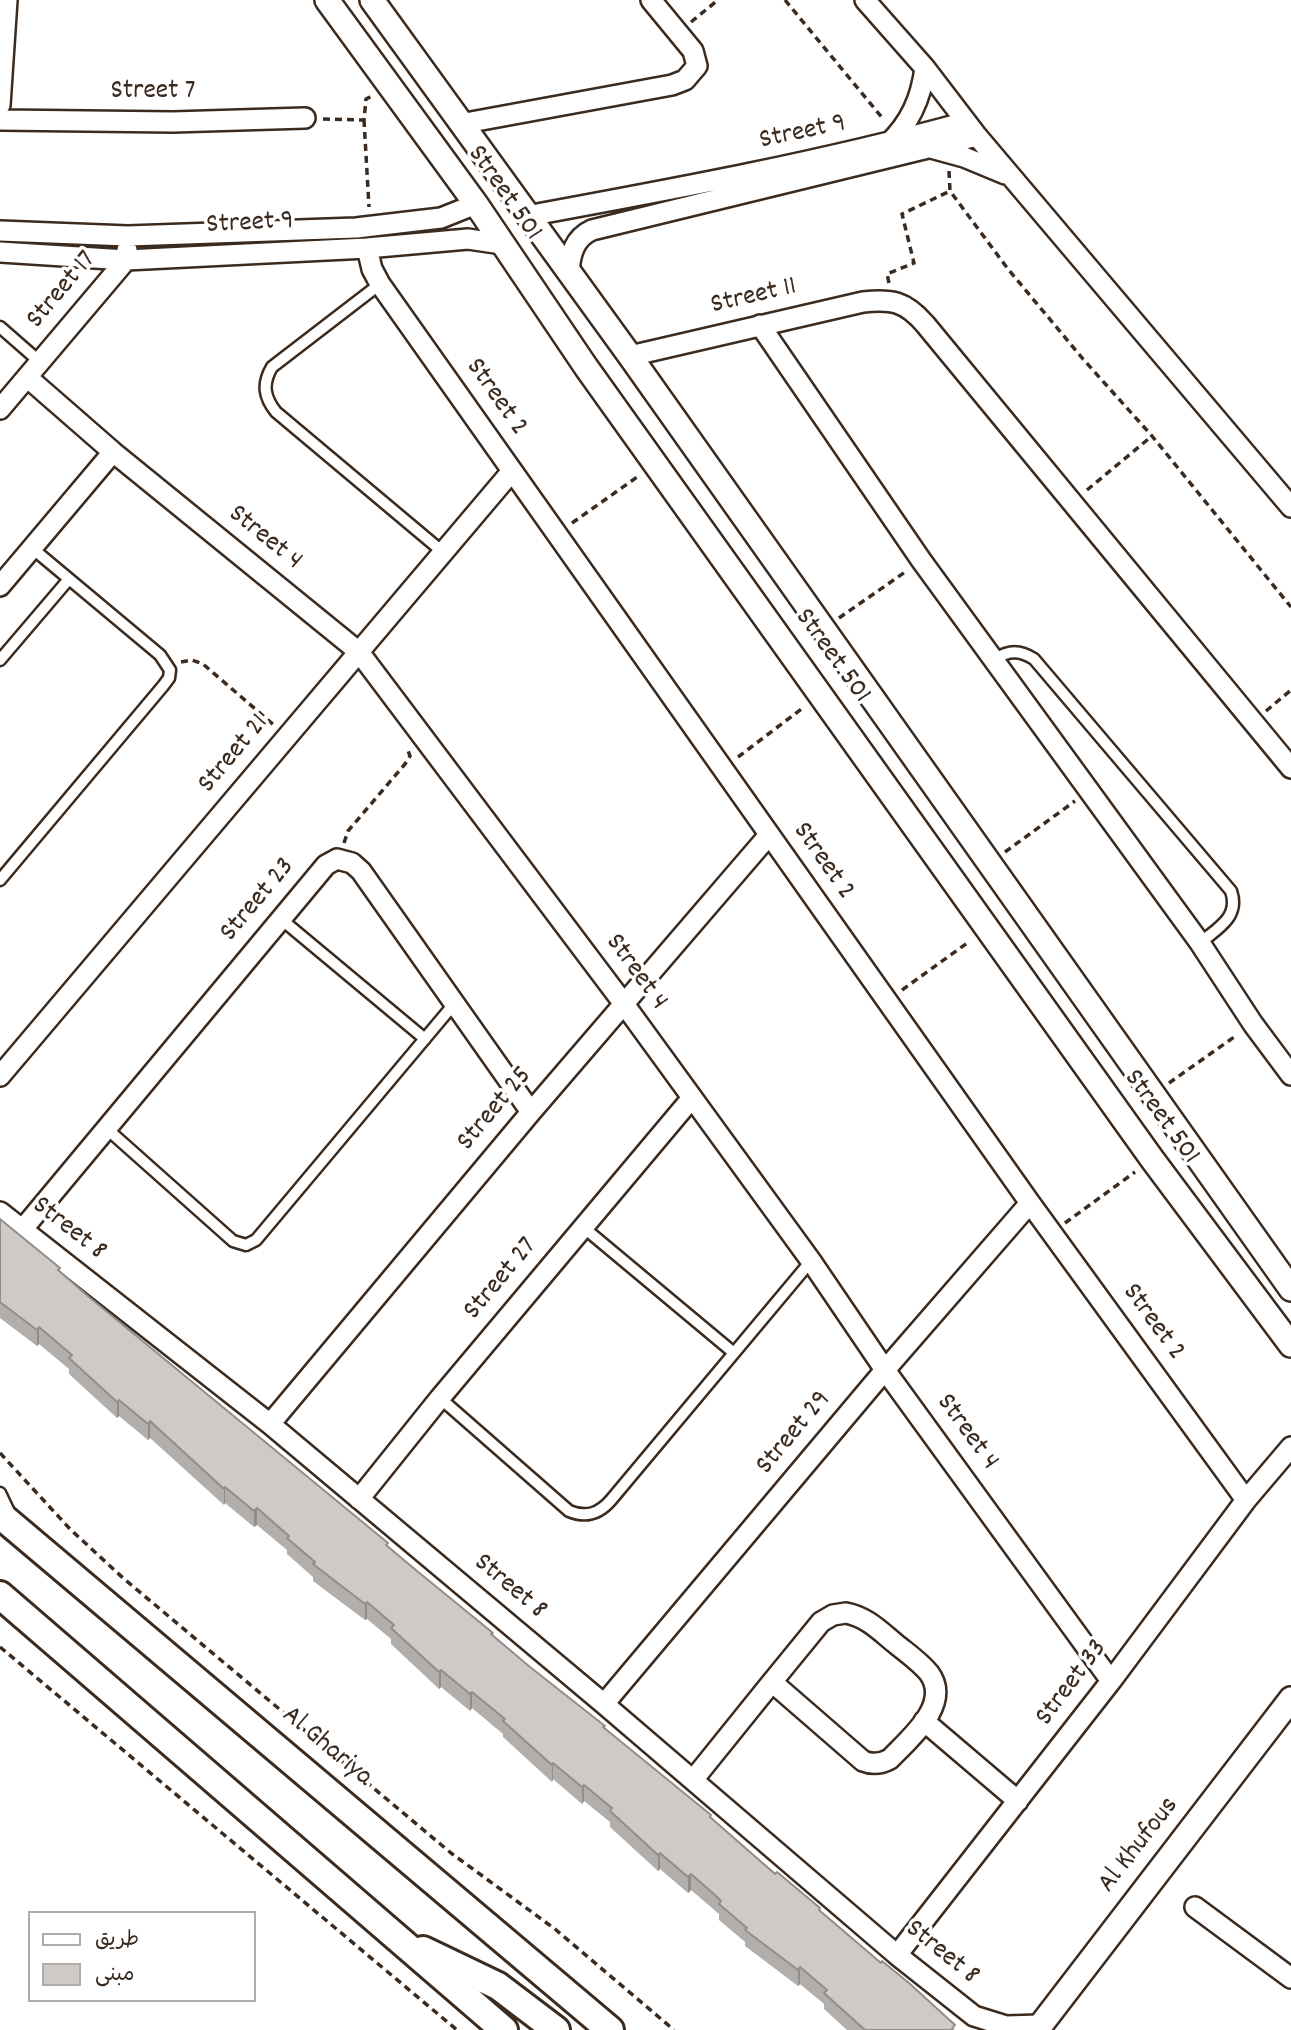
<!DOCTYPE html>
<html>
<head>
<meta charset="utf-8">
<style>
	body { margin:0 }
	#map { position:relative; width:1291px; height:2030px; overflow:hidden; background:#fff; font-family:Dekko,"Playpen Sans Arabic",sans-serif }
	canvas { display:block }
	.legend { position:absolute; left:28px; top:1911px; width:228px; height:91px; box-sizing:border-box; background:#fff; border:2px solid #b1aaa5; margin:0; padding:9px 12px; list-style:none; font-size:21px; color:#3b2a1e }
	.legend li { display:flex; align-items:center; gap:14px; height:35px }
	.legend b { width:35px; border:2px solid #b1aaa5 }
</style>
</head>
<body>
<div id="map">
<canvas width="1291" height="2030"></canvas>
<ul class="legend">
<li><b style="height:9px;background:#fff"></b>طريق</li>
<li><b style="height:19px;background:#cfcac7"></b>مبنى</li>
</ul>
</div>
<script>
const g = document.querySelector('canvas').getContext('2d');
g.lineJoin = 'round';
function strokePath(path, color, width, dash) {
  g.strokeStyle = color;
  g.lineWidth = width;
  g.lineCap = dash ? 'butt' : 'round';
  g.setLineDash(dash || []);
  g.stroke(path);
}
function fill(path, color) {
  g.fillStyle = color;
  g.fill(path, 'evenodd');
}
function write(font, color, halo, rows, align = 'center') {
  g.font = font + ' Dekko,sans-serif';
  g.lineWidth = 7;
  g.setLineDash([]);
  g.textBaseline = 'middle';
  g.strokeStyle = halo;
  g.fillStyle = color;
  for (const [text, x, y, turn = 0] of rows) {
    g.save();
    g.translate(x, y);
    g.rotate((+turn || 0) * Math.PI / 180);
    g.textAlign = isNaN(turn) ? turn : align;
    if (halo) g.strokeText(text, 0, 0);
    g.fillText(text, 0, 0);
    g.restore();
  }
}
const path = new Path2D(`
	M785 0 884 120
	M691 22 718 0
	M323 119 364 120 366 99 372 96
	M364 120 369 207
	M949 171 950 191 1008 269 1083 359 1152 436 1291 607
	M889 283 887 274 914 263 902 214 950 191
	M1087 490 1152 436
	M572 523 640 475
	M839 618 908 570
	M181 662 192 660 203 664 275 726
	M1266 711 1291 690
	M738 757 804 707
	M344 843 348 831 405 764 410 756 407 748
	M1005 852 1075 801
	M902 990 970 941
	M1169 1083 1237 1035
	M1065 1223 1135 1172
	M0 1453 70 1529 123 1578 451 1853 555 1929 674 2030
	M0 1647 457 2030`);
const service = new Path2D(`
	M380 284 272 367C262 384 264 397 276 412L444 553
	M0 327 40 362
	M995 659C1009 650 1020 650 1034 659L1231 891C1240 917 1218 928 1200 943
	M0 660 69 579
	M0 880 163 686 169 678 170 670 160 655 32 548
	M281 919 425 1039
	M106 1128 233 1241 246 1245 256 1240 454 1004
	M583 1227 734 1353
	M440 1398 569 1511C586 1518 599 1514 611 1500L811 1261
	M0 1493 10 1514`);
const minor = new Path2D(`
	M865 0 925 68 977 136 1291 507
	M0 105 7 0
	M0 120 173 122 305 118
	M460 124 672 85 685 80 697 66 693 51 651 0
	M888 144C910 123 921 99 925 68
	M931 148 964 157 1005 174
	M527 216C674 189 821 162 966 122
	M0 231 128 236 356 228 441 218 476 204
	M367 248 372 269 380 284 1030 1203 1246 1500
	M0 252 126 260 367 248 468 239 502 244
	M569 273C570 255 574 238 592 230L977 136
	M760 325 921 560 1200 943 1253 1024 1291 1075
	M630 356 863 302C892 299 905 301 925 324L1291 768
	M27 377 113 452 359 652 624 1004 811 1261 885 1370 1111 1681
	M0 409 126 260 127 250
	M0 586 113 452
	M0 1076 512 471
	M0 1212 270 1424 604 1704 897 1955 974 2016 1006 2026 1040 2025
	M22 1230 326 865 337 859 352 863 361 871 531 1112
	M270 1424 531 1112 769 835
	M359 1499 440 1398 691 1099
	M846 1613C867 1617 880 1631 896 1644 907 1653 920 1662 929 1673 952 1704 910 1738 890 1759 881 1764 873 1765 863 1761L772 1682 821 1622 833 1615Z
	M604 1704 885 1370 1030 1203
	M924 1721 1018 1801
	M693 1780 772 1682
	M1195 1907 1291 1978
	M897 1955 1111 1681 1246 1500 1291 1447`);
const tertiary = new Path2D(`
	M327 0 476 204 586 367 1152 1159 1291 1345
	M372 0 630 356 1291 1289
	M1037 2030 1291 1699`);
const secondary = new Path2D(`
	M0 1515 610 2030
	M0 1595 504 2030
	M423 1950 498 1986 556 2030`);
const wall = new Path2D(`
	M0 1219 89 1297 388 1546 493 1636 711 1818 820 1911 955 2030H847L824 2009V2004L800 1984 798 1986 745 1946V1942L719 1920V1914L691 1890 688 1893 660 1869 658 1871 610 1827V1822L584 1801 582 1804 553 1779 552 1782 503 1737V1734L472 1708 470 1711 441 1687 439 1689 391 1644V1639L367 1619 365 1620 313 1581V1577L287 1554V1550L257 1525 254 1527 225 1503 224 1505 150 1438 148 1440 119 1416 117 1418 69 1374V1369L39 1344 37 1346 0 1318Z`);
const shadedWall = new Path2D(`
	M39 1327V1344L37 1346V1330Z
	M119 1400V1416L117 1418V1402Z
	M150 1421V1438L148 1440V1424Z
	M225 1487V1503L224 1505V1489Z
	M257 1508V1525L254 1527V1511Z
	M367 1602V1619L365 1620V1604Z
	M441 1670V1687L439 1689V1672Z
	M472 1692V1708L470 1711V1694Z
	M553 1763V1779L552 1782V1765Z
	M584 1785V1801L582 1804V1787Z
	M660 1853V1869L658 1871V1855Z
	M691 1874V1890L688 1893V1877Z
	M800 1967V1984L798 1986V1970Z`);
const building = new Path2D(`
	M0 1219 60 1268 58 1270 89 1297 388 1543 386 1545 417 1571 493 1633 491 1634 530 1667 605 1726 603 1727 711 1815 710 1817 775 1874 777 1872 820 1908 819 1910 881 1963 882 1961 909 1983 955 2025 951 2030H865L824 1993 827 1990 800 1967 798 1970 745 1930 747 1928 719 1904 721 1901 715 1895 691 1874 688 1877 660 1853 658 1855 610 1811 612 1808 584 1785 582 1787 553 1763 552 1765 503 1721 505 1719 472 1692 470 1694 441 1670 439 1672 391 1628 394 1625 367 1602 365 1604 313 1564 315 1562 287 1538 289 1536 257 1508 254 1511 225 1487 224 1489 150 1421 148 1424 119 1400 117 1402 69 1358 72 1355 39 1327 37 1330 0 1302Z`);
const streetNames = [
	["Street 7",153,93],
	["Street 9",803,134,-12],
	["Street 501",503,194,55],
	["Street 9",250,225,-3],
	["Street 17",63,291,-50],
	["Street 11",754,298,-13],
	["Street 2",495,398,55],
	["Street 4",264,539,39],
	["Street 501",831,657,54],
	["Street 21",235,755,-50],
	["Street 2",822,862,55],
	["Street 23",259,901,-50],
	["Street 4",635,973,54],
	["Street 25",496,1110,-50],
	["Street 501",1160,1118,54],
	["Street 8",68,1230,38],
	["Street 27",502,1280,-50],
	["Street 2",1152,1323,54],
	["Street 4",966,1433,54],
	["Street 29",795,1434,-50],
	["Street 8",509,1588,40],
	["Street 33",1073,1684,-53],
	["Al Ghariya",326,1748,40],
	["Al Khufous",1140,1846,-52],
	["Street 8",941,1954,39]
];
strokePath(service, '#3b2a1e', 15);
strokePath(minor, '#3b2a1e', 24);
strokePath(tertiary, '#3b2a1e', 28);
strokePath(secondary, '#3b2a1e', 32);
strokePath(path, '#3b2a1e', 3.5, [7, 5]);
strokePath(service, '#fff', 10);
strokePath(minor, '#fff', 19);
strokePath(tertiary, '#fff', 23);
strokePath(secondary, '#fff', 26);
fill(wall, '#b2aeab');
fill(shadedWall, '#918d8b');
fill(building, '#cfcac7');
strokePath(building, '#918d8b', 2);
write('28px', '#3b2a1e', '#fff', streetNames);
</script>
</body>
</html>
